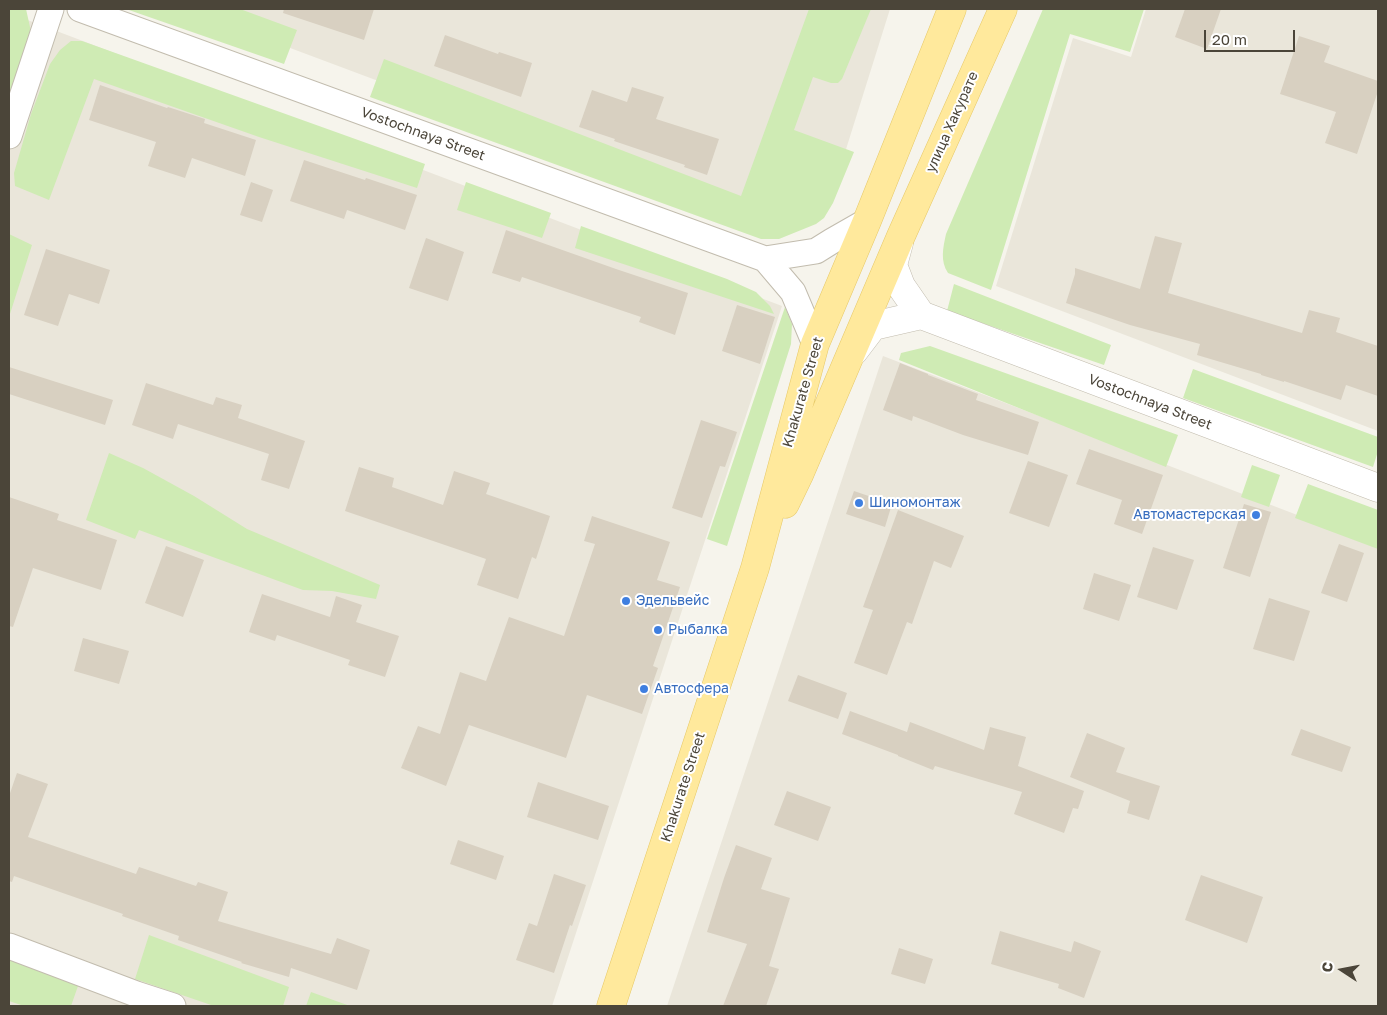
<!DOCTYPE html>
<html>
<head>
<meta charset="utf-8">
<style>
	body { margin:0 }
	#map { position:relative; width:1387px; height:1015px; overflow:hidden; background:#f6f4ec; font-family:"Golos Text",sans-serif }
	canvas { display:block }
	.frame { position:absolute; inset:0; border:10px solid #4b4539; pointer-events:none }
	.north { position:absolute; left:1317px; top:945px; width:50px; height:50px; -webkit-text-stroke:4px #fff; paint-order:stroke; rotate:281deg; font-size:14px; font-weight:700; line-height:20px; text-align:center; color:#4b4539 }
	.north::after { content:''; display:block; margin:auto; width:18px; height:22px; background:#4b4539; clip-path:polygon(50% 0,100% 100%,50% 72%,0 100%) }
	.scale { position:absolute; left:1204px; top:30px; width:91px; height:22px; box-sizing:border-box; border:2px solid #4b4539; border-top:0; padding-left:6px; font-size:15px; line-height:18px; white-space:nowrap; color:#4b4539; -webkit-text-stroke:4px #fff; paint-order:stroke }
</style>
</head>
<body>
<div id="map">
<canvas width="1387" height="1015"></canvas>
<div class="frame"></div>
<div class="north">С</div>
<div class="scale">20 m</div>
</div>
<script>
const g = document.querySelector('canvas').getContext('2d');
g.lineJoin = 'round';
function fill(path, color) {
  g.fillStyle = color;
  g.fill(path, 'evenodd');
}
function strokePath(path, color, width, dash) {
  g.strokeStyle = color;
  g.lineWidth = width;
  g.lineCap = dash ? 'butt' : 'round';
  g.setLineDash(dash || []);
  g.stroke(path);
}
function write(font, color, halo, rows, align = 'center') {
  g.font = font + ' "Golos Text",sans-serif';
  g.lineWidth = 4;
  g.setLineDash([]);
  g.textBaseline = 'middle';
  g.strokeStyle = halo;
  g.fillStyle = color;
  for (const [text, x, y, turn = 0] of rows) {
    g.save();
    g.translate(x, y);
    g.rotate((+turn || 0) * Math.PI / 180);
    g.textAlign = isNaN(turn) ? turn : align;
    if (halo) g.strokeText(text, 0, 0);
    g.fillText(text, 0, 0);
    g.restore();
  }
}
const residential = new Path2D(`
	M186 9H890L826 213 779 231Z
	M1146 9H1378V431L996 286 1073 38 1131 57Z
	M9 13 782 306 552 1006H9Z
	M883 356 1378 546V1006H667Z`);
const green = new Path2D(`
	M9 9H26L32 36 9 104Z
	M126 9H240L297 30 284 64Z
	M809 9H871L842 79 838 83H831L813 77 794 130 854 152 833 203 824 218 816 224 779 239H761L370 97 384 59 741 196Z
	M1043 9H1144L1130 52 1070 34 991 290 948 273C940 261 943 248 946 234Z
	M71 41H82L425 164 417 188 259 137 94 79 49 200 15 186 14 173 31 114 50 64 60 50Z
	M466 182 551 213 542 238 457 210Z
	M581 226 727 279 756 292 770 306 774 314 575 248Z
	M9 234 32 245 9 317Z
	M954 284 1111 345 1104 365 947 311Z
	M785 307 792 324 791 344 727 546 707 539Z
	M930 346 1178 435 1166 467 899 360 901 353Z
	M1193 369 1378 437V451L1373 467 1183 398Z
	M109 453 143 468 194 496 247 529 380 585 376 599 332 591 303 590 139 530 135 539 86 520Z
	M1252 465 1280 475 1269 507 1241 497Z
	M1308 484 1378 510V549L1295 518Z
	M149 935 289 987 283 1006H214L135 979Z
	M9 960 78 986 71 1006H24L9 1001Z
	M311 992 350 1006H306Z`);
const building = new Path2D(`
	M284 9H374L364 40 283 13Z
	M1185 9H1221L1207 49 1175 37Z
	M445 35 498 54 499 52 532 63 521 97 434 66Z
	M1299 36 1330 46 1324 62 1378 81V91L1357 154 1325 143 1336 112 1280 94Z
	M100 85 167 108 168 107 205 119 204 123 256 140 245 176 192 158 185 178 148 166 156 142 89 120Z
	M632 87 664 97 656 119 719 139 707 175 684 167 685 165 614 141 615 139 579 127 592 90 627 102Z
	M304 160 365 180 366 178 417 195 405 230 347 210 344 219 290 201Z
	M251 182 273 190 262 222 240 215Z
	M506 230 616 269 688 293 675 335 639 322 641 317 522 277 520 282 492 273Z
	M1155 236 1182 243 1168 293 1302 333 1309 310 1340 318 1336 332 1378 346V396L1346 385 1341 400 1284 381V382L1261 375V374L1197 355 1200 344 1130 325 1066 303 1075 274V268L1140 289Z
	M426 238 464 252 448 301 409 288Z
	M46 249 110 270 99 304 69 294 58 326 24 315Z
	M737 305 775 317 760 364 722 351Z
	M900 363 928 374V375L978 394 976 400 1039 422 1028 455 963 435 913 416 912 421 883 410Z
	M9 367 113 400 105 425 9 394Z
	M146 383 213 405 216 397 242 405 238 418 305 441 289 489 261 480 269 454 178 424 173 439 132 425Z
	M701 420 737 432 725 467 720 466 702 518 672 508Z
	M1089 449 1163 475 1142 534 1114 524 1122 500 1076 484Z
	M1028 461 1068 475 1049 527 1009 513Z
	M359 467 394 478 392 487 443 505 454 471 490 483 486 494 550 516 536 559 532 557 518 599 477 585 486 559 345 511Z
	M854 491 892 504 885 527 846 514Z
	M9 497 59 514 57 520 117 540 101 590 33 568 13 627 9 626Z
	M1244 504 1271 512 1250 577 1223 568Z
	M898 510 964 536 951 568 934 561 912 624 907 622 887 675 854 663 873 610 863 607Z
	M592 516 670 542 657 580 680 587 653 666 658 668 642 714 587 695 566 758 469 725 446 786 401 768 418 726 440 734 460 672 486 681 509 617 564 636 595 544 584 541Z
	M1339 544 1364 553 1347 602 1321 593Z
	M166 546 204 560 183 617 145 603Z
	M1153 547 1194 560 1177 610 1137 597Z
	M1094 573 1131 585 1119 621 1083 609Z
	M262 594 330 617 336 596 362 605 356 622 399 636 385 677 348 665 350 660 277 635 275 641 249 632Z
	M1269 598 1310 611 1294 661 1253 649Z
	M83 638 129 651 119 684 74 671Z
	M798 675 847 693 838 719 788 701Z
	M850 711 907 732 910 722 984 750 990 727 1026 737 1018 766 1084 791 1078 809 1073 808 1064 833 1014 814 1022 792 935 766 933 770 898 756V755L842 734Z
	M1301 729 1351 747 1342 772 1291 755Z
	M1087 733 1125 748 1116 772 1160 786 1149 820 1127 813 1130 801 1070 777Z
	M17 773 48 784 28 837 136 874 139 867 196 886 198 882 228 892 218 921 331 954 337 938 370 950 357 990 291 968 289 977 241 963 242 962 178 940 179 936 122 916 123 914 14 876 12 882 9 881V796Z
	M538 782 609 806 598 840 527 817Z
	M787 791 831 807 818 841 774 825Z
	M458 840 504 856 496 880 450 864Z
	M736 845 772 858 761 889 790 898 769 966 779 969 766 1006H723L747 944 707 932 724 878Z
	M554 874 586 885 572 926 570 925 554 973 516 960 529 923 537 926Z
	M1201 875 1263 897 1247 943 1185 920Z
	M1000 931 1071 952 1074 941 1101 951 1084 998 1058 988 1059 984 991 964Z
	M899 948 933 959 925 984 891 974Z`);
const minor = new Path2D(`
	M80 9 765 259 816 251 832 241 867 221
	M9 136 51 9
	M765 259 793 292 815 344
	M9 946 136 994 173 1006`);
const tertiary = new Path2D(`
	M899 243 893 265 901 286 921 315
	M921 315 1378 488
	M854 351 873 326 921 315`);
const primary = new Path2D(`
	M785 504 799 475 901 236 1003 9
	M611 1006 755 568 815 344 867 221 952 9`);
const markers = [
	[859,503,5,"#3f7fe0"],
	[1256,515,5,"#3f7fe0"],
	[626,601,5,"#3f7fe0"],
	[658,630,5,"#3f7fe0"],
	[644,689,5,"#3f7fe0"]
];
const streetNames = [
	["улица Хакурате",952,122,-66],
	["Vostochnaya Street",423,134,20],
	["Khakurate Street",803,392,-74],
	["Vostochnaya Street",1150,402,21],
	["Khakurate Street",683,787,-72]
];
const shopNames = [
	["Шиномонтаж",869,503],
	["Автомастерская",1246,515,"right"],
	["Эдельвейс",636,601],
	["Рыбалка",668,630],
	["Автосфера",654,689]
];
fill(residential, '#eae6da');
fill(green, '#cfebb4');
fill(building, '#d8d0c1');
strokePath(minor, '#c2bcae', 27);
strokePath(tertiary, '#c2bcae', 29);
strokePath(primary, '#e7c968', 29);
strokePath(minor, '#fff', 25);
strokePath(tertiary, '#fff', 28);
strokePath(primary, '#ffe99c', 28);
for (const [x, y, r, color] of markers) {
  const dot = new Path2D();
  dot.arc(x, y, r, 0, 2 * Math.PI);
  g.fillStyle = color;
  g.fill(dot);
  strokePath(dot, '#fff', 2);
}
write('14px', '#4b4539', '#fff', streetNames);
write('14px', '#366cbe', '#fff', shopNames, 'left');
</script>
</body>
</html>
